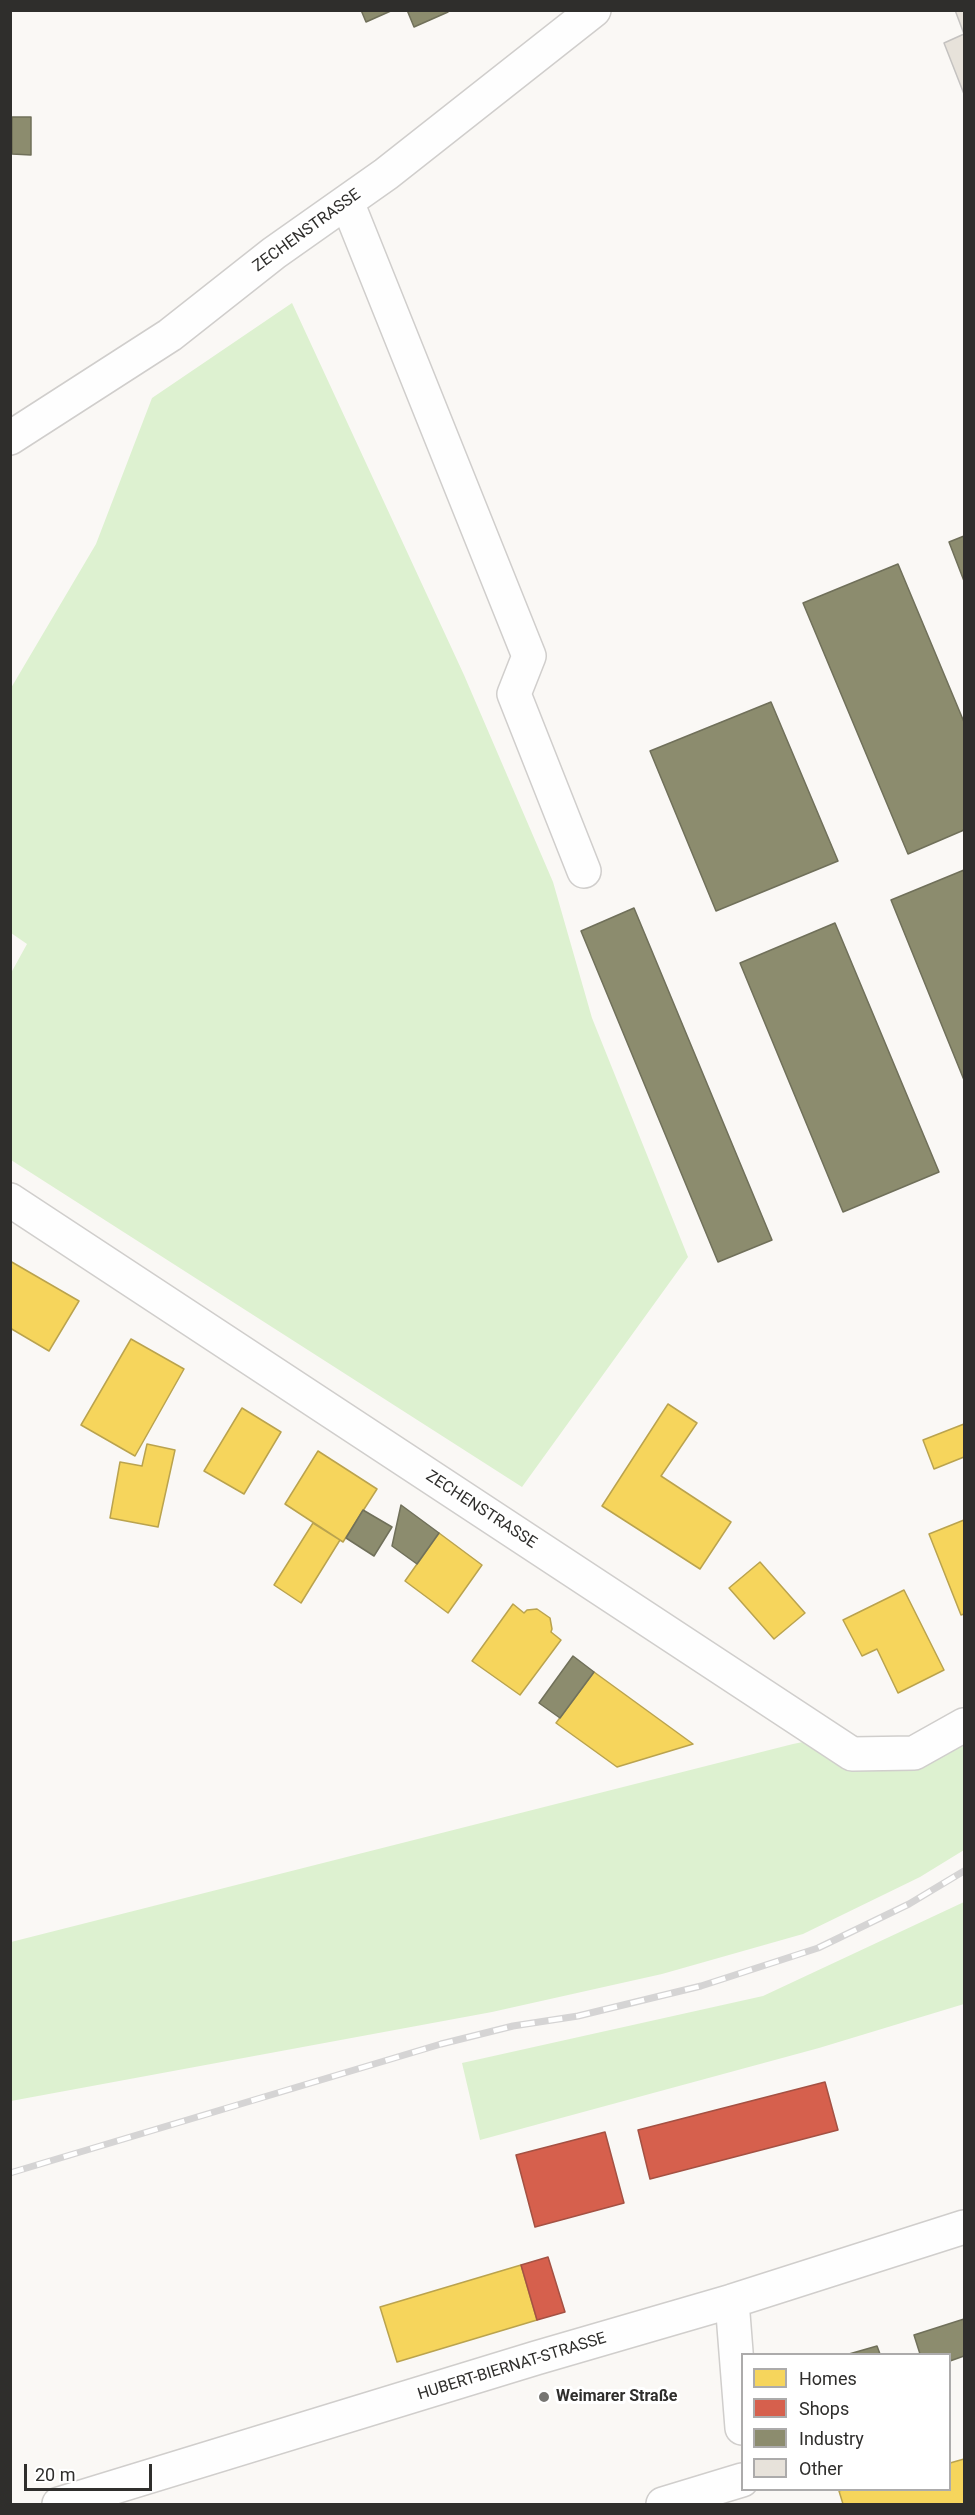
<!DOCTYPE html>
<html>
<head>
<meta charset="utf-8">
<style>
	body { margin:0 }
	#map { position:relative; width:975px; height:2515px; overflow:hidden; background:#faf8f5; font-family:Roboto,sans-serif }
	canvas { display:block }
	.frame { position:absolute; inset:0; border:12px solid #2f2e2c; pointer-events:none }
	.legend { position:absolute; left:741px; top:2353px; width:210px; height:138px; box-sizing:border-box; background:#fff; border:2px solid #acabab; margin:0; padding:8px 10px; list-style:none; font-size:18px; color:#2f2e2c }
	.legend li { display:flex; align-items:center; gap:12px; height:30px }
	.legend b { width:30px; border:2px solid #acabab }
	.scale { position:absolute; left:24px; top:2464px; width:128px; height:27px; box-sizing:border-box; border:3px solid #2f2e2c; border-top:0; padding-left:8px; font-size:18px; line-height:21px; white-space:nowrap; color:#2f2e2c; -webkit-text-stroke:4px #fff; paint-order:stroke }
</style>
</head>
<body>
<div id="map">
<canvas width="975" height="2515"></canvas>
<div class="frame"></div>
<ul class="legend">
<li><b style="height:16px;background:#f6d55c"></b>Homes</li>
<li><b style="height:16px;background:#d6604d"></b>Shops</li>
<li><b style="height:16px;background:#8c8c6e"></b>Industry</li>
<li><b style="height:16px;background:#e7e2da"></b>Other</li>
</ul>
<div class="scale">20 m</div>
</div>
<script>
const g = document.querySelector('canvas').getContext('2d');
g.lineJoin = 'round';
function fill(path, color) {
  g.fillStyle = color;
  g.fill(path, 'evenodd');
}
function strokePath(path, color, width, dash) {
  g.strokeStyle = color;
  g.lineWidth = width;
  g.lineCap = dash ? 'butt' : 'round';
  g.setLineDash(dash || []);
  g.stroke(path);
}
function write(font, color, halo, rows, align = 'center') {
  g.font = font + ' Roboto,sans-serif';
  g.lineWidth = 6;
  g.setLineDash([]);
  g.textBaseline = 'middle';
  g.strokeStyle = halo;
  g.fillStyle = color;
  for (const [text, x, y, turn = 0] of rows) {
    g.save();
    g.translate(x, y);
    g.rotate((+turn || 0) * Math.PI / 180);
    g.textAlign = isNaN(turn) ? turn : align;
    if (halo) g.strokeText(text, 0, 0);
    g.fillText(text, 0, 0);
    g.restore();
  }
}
const green = new Path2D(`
	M292 303 464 675 553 882 592 1018 688 1257 522 1487 11 1160V973L27 944 11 933V688L96 544 152 398Z
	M964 1723V1850L920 1877 803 1934 662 1974 492 2012 11 2101V1942L793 1744 827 1737 852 1754Z
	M964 1902V2004L819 2048 480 2140 462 2063 763 1996Z`);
const homes = new Path2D(`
	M10 1261 79 1301 49 1351 10 1328Z
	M131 1339 184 1369 135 1456 81 1425Z
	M668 1404 697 1423 661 1476 731 1522 700 1569 602 1506Z
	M242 1408 281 1432 244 1494 204 1471Z
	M964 1424V1457L934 1469 923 1440Z
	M147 1444 175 1450 158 1527 110 1518 120 1462 142 1466Z
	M318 1451 377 1489 343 1542 285 1504Z
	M964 1520V1614L961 1615 929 1534Z
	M313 1523 340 1540 301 1603 274 1585Z
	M439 1533 482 1565 448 1613 405 1581Z
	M760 1562 805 1613 774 1639 729 1588Z
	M904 1590 944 1670 898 1693 877 1649 862 1656 843 1620Z
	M513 1604 524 1613 527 1610 537 1609 550 1618 552 1629 551 1632 561 1640 520 1695 472 1661Z
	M594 1672 693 1744 617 1767 556 1723Z
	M521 2265 537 2320 397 2362 380 2307Z
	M964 2459V2504H843L839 2491 842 2490H950V2463Z`);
const shops = new Path2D(`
	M825 2082 838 2130 650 2179 638 2130Z
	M605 2132 624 2203 535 2227 516 2155Z
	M548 2257 565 2312 537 2320 521 2265Z`);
const industry = new Path2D(`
	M361 10H393L366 22Z
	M407 10H447L448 12 414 27Z
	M12 117H31V155L12 154Z
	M964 536V581L949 542Z
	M898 564 964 722V830L908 854 803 603Z
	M771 702 838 861 716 911 650 751Z
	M964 870V1080L891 900Z
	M634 908 772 1240 718 1262 581 931Z
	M835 923 939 1172 843 1212 740 963Z
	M401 1505 439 1533 417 1564 392 1546Z
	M363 1510 392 1527 374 1556 346 1538Z
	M573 1656 594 1672 560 1718 539 1703Z
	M964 2319V2356L950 2361V2354H920L914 2335Z
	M877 2346 880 2354H849Z`);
const building = new Path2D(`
	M955 10H964V94L944 43 964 34Z`);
const minor = new Path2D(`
	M347 202 529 656 514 694 584 871
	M10 438 170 335 274 253 386 174 594 10
	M10 1200 852 1754 914 1753 964 1725
	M732 2301 742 2428
	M59 2504 536 2358 732 2301 964 2227
	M663 2504 742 2480`);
const rail = new Path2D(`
	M10 2173 441 2044 513 2026 578 2016 701 1986 818 1948 909 1904 964 1871`);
const markers = [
	[544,2397,6,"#767572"]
];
const streetNames = [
	["ZECHENSTRASSE",307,231,-36],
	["ZECHENSTRASSE",481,1510,33],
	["HUBERT-BIERNAT-STRASSE",512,2367,-17]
];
const poiNames = [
	["Weimarer Straße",556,2397]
];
fill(green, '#ddf1d0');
fill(homes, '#f6d55c');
strokePath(homes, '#baa34e', 1.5);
fill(shops, '#d6604d');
strokePath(shops, '#a45143', 1.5);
fill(industry, '#8c8c6e');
strokePath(industry, '#70705a', 1.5);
fill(building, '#e7e2da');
strokePath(building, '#c4c2c0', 1.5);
strokePath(minor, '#d0cecc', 36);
strokePath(minor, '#fefefe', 33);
strokePath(rail, '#d5d4d4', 7);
strokePath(rail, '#fff', 4.5, [14]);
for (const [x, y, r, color] of markers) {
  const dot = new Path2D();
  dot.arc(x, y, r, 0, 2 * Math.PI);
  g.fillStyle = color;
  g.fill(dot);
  strokePath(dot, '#fff', 2);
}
write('16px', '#2f2e2c', '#fff', streetNames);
write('bold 16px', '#2f2e2c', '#fff', poiNames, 'left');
</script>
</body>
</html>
